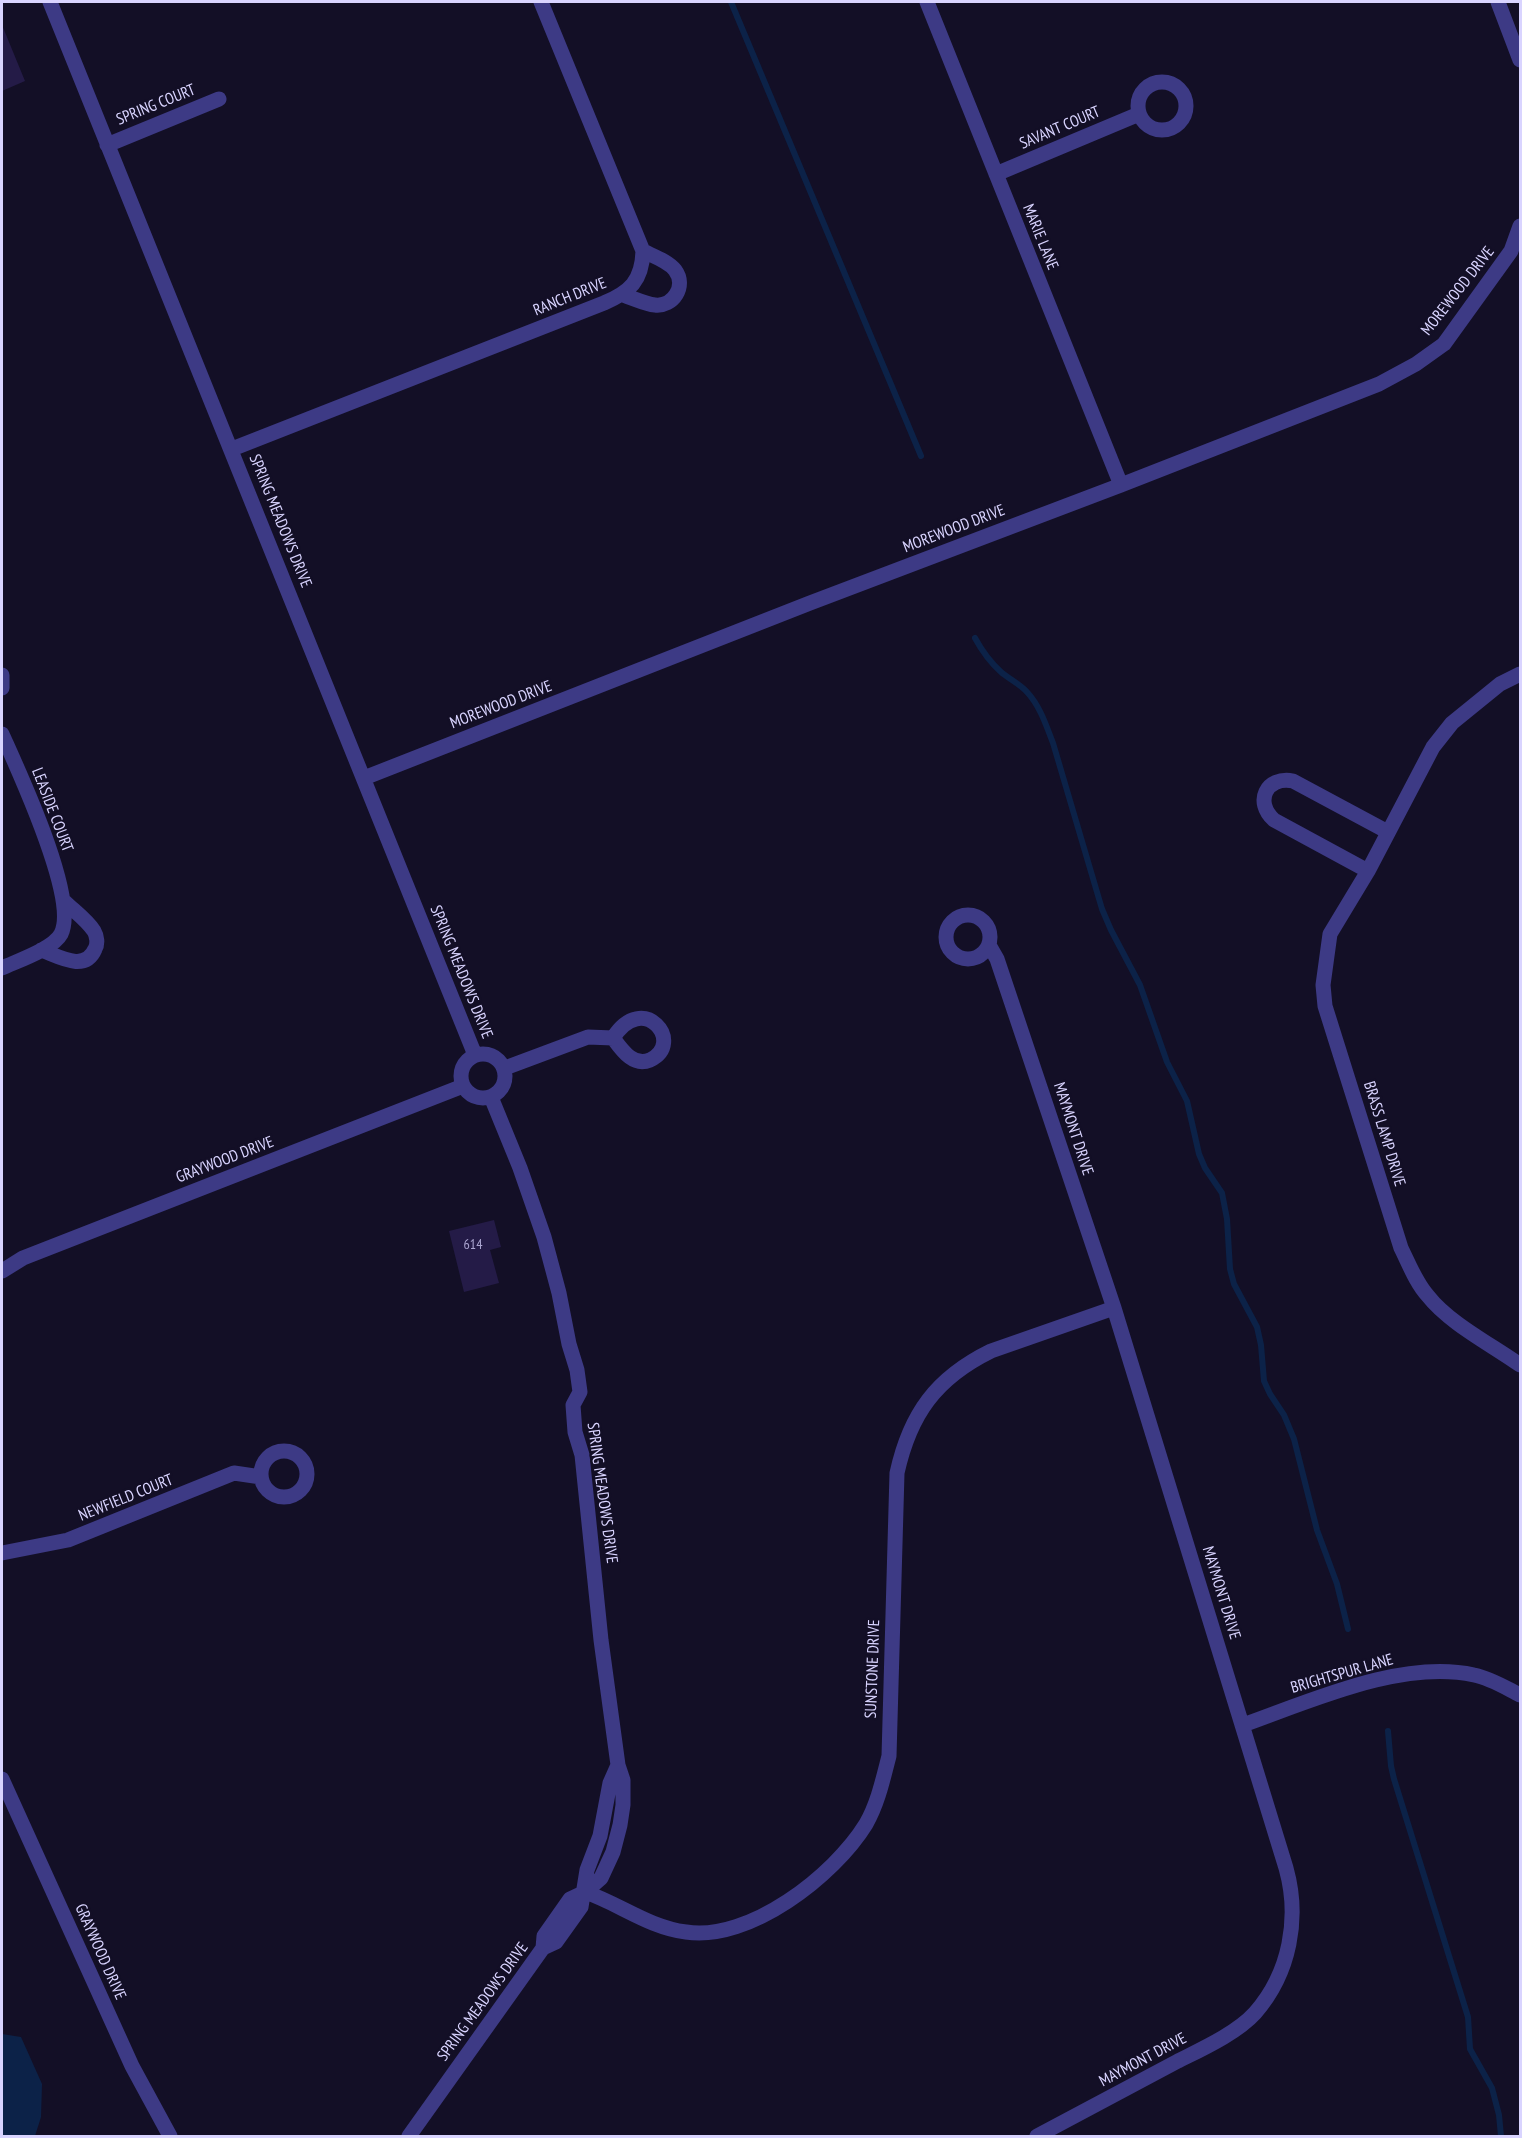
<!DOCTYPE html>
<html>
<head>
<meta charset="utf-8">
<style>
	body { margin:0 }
	#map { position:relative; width:1522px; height:2138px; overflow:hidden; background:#130f26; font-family:"PT Sans Narrow",sans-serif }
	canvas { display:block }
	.frame { position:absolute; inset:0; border:3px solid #d9d4ff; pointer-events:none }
</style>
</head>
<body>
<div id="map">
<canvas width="1522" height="2138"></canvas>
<div class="frame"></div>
</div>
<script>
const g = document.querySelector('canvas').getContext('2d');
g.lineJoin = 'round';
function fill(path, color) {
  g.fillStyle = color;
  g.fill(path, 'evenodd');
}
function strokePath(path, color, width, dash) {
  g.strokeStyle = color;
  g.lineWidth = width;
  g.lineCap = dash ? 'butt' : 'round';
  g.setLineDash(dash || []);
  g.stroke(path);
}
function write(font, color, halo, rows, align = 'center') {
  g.font = font + ' "PT Sans Narrow",sans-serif';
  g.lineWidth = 4.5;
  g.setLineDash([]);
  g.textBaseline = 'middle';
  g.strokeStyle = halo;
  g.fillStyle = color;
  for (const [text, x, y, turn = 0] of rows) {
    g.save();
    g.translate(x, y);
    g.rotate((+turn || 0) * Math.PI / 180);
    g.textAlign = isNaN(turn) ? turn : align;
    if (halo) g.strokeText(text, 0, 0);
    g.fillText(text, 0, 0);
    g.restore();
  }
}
const water = new Path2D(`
	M2 2034 21 2037 42 2084 41 2117 35 2136H2Z`);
const stream = new Path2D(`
	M731 2 921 456
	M975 638C982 651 990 662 1001 672 1009 679 1020 684 1027 692 1040 706 1046 725 1053 743L1102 909 1111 930 1140 985 1167 1062 1187 1101 1199 1154 1205 1168 1222 1193 1227 1219 1230 1269 1234 1284 1257 1327 1261 1345 1264 1381 1270 1394 1284 1415 1294 1439 1317 1530 1337 1584 1348 1629
	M1388 1731 1391 1766 1394 1779 1468 2017 1470 2049 1492 2088 1499 2115 1501 2136`);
const building = new Path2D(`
	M2 25 25 81 2 91Z
	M494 1220 501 1247 490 1250 499 1283 464 1292 449 1231Z`);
const minor = new Path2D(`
	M50 2 475 1055
	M927 2 1121 485
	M1498 2 1520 60
	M1138 106a24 24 0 1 1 48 0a24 24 0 1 1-48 0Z
	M107 145 219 99
	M996 174 1139 114
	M623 295C633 298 645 304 655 305 673 307 687 286 675 270 668 261 653 256 643 251
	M232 449 604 303C630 292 642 281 643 251L541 2
	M1520 674 1500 684 1452 723 1433 747 1368 871 1330 934 1323 985 1325 1006 1401 1248C1409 1264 1416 1283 1428 1296 1449 1323 1492 1345 1520 1365
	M2 675V688
	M2 734C18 770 79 899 61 934 53 949 17 961 2 968
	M364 778 810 603 1121 485 1379 384 1416 364 1444 344 1511 251 1520 226
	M1368 871 1274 820C1254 802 1266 776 1293 781L1388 832
	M946 937a22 22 0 1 1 44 0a22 22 0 1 1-44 0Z
	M989 945 997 959 1114 1308 1286 1868C1300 1918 1290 1973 1255 2013 1237 2033 1202 2049 1178 2061 1131 2086 1084 2111 1037 2136
	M41 950C58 956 85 973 95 949 98 944 97 936 94 931 87 920 73 910 64 901
	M461 1076a22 22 0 1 1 44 0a22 22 0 1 1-44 0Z
	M505 1068 588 1037 613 1038C643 990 686 1043 650 1060 633 1067 622 1050 613 1038
	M491 1097 520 1168 544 1237 559 1293 569 1344 577 1370 580 1392 573 1405 575 1432 582 1455 601 1640 618 1765 623 1780V1805L620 1825 613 1852 601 1878 585 1892 570 1899 544 1936 543 1948
	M2 1271 23 1258 463 1086
	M261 1474a23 23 0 1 1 46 0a23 23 0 1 1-46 0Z
	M2 1553 68 1540 234 1473 261 1477
	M1243 1725C1311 1701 1402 1659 1474 1675 1490 1678 1506 1688 1520 1695
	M2 1779 132 2066 170 2136
	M585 1892C620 1904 648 1927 686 1932 749 1942 834 1876 866 1824 878 1803 883 1779 889 1756L897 1473C910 1414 936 1378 991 1351L1114 1308
	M409 2136 543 1948 556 1942 581 1907 587 1870 600 1836 610 1783 618 1765`);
const numberNames = [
	["614",473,1245]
];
const streetNames = [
	["SPRING COURT",156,105,-22],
	["SAVANT COURT",1060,128,-23],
	["MARIE LANE",1040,237,68],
	["MOREWOOD DRIVE",1458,291,-52],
	["RANCH DRIVE",570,297,-22],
	["SPRING MEADOWS DRIVE",280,521,68],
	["MOREWOOD DRIVE",954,529,-21],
	["MOREWOOD DRIVE",501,705,-21],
	["LEASIDE COURT",52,810,69],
	["SPRING MEADOWS DRIVE",461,972,68],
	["MAYMONT DRIVE",1073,1129,72],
	["BRASS LAMP DRIVE",1384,1134,73],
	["GRAYWOOD DRIVE",225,1160,-21],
	["SPRING MEADOWS DRIVE",602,1493,82],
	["NEWFIELD COURT",126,1498,-22],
	["MAYMONT DRIVE",1221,1593,73],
	["SUNSTONE DRIVE",873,1669,-88],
	["BRIGHTSPUR LANE",1342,1674,-16],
	["GRAYWOOD DRIVE",100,1952,66],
	["SPRING MEADOWS DRIVE",483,2002,-54],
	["MAYMONT DRIVE",1143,2060,-28]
];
fill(water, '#0c2248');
strokePath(stream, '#0c2248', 6);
fill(building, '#241b47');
strokePath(minor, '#3d3a85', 15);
write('14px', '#aca6d1', null, numberNames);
write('16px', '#d9d4ff', '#130f26', streetNames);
</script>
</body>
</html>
